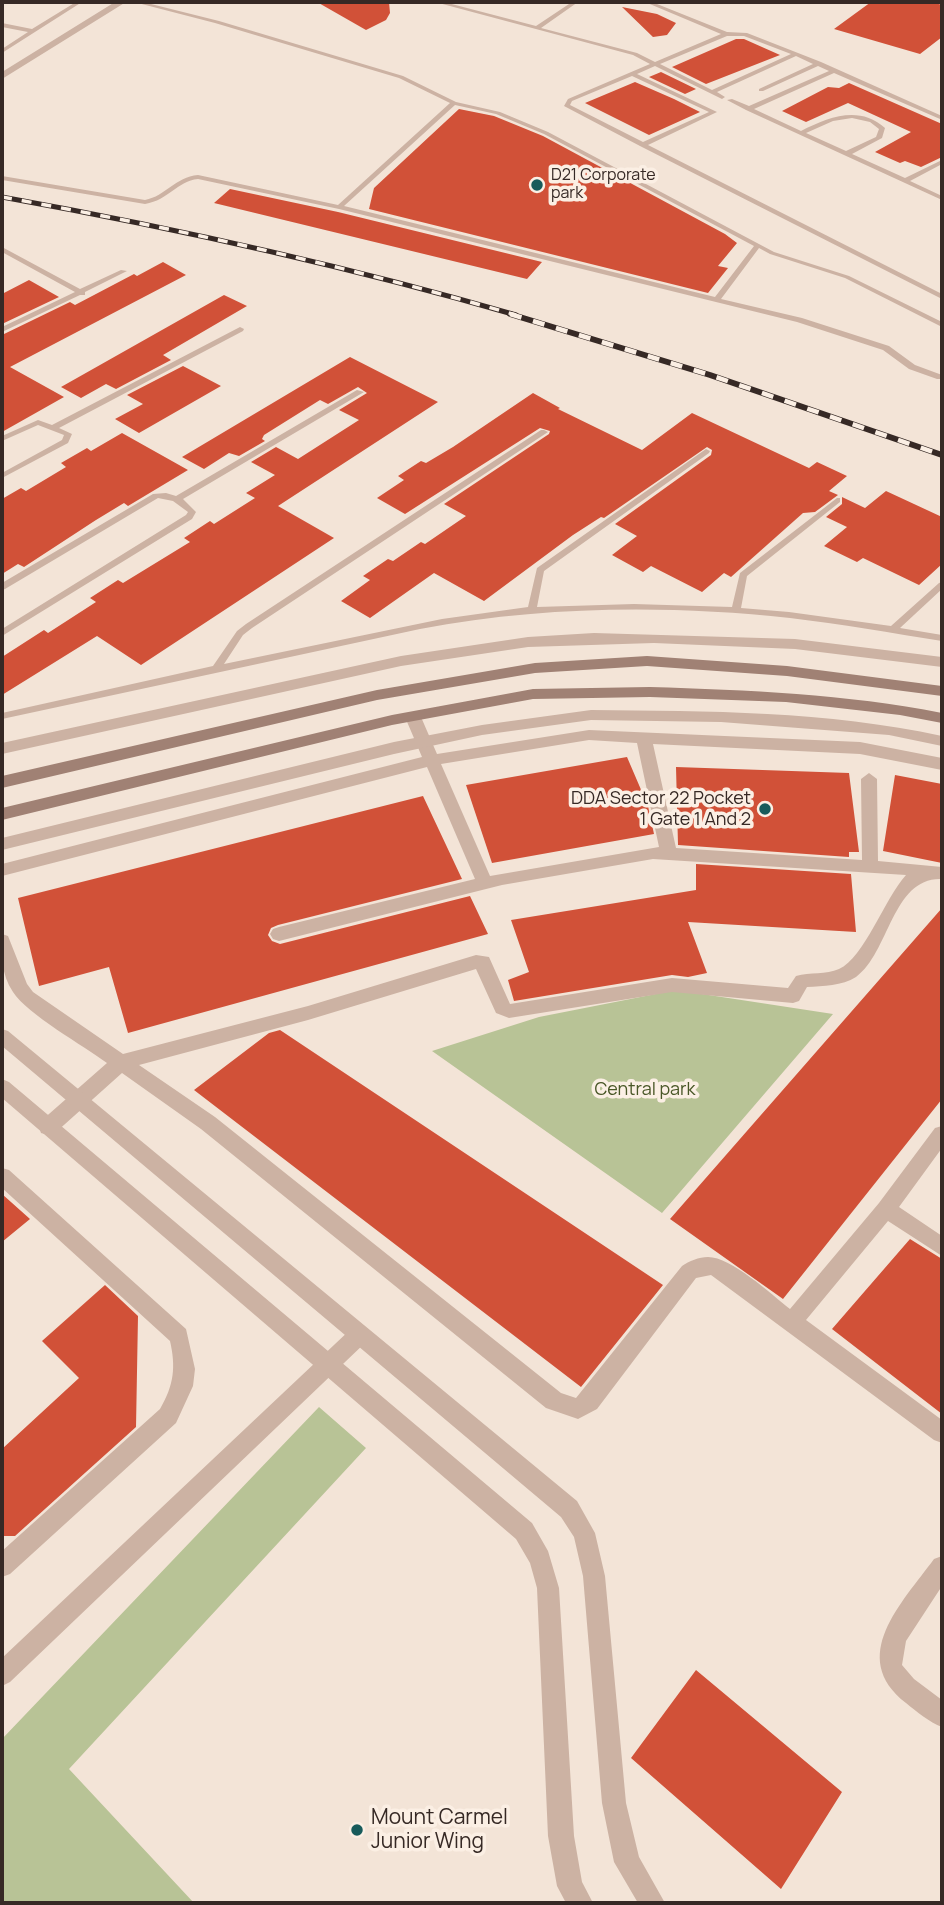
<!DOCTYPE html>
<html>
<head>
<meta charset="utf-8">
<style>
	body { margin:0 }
	#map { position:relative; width:944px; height:1905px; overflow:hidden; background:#f3e4d7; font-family:Manrope,sans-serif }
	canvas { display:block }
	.frame { position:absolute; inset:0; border:4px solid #362925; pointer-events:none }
</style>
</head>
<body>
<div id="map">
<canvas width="944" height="1905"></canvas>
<div class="frame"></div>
</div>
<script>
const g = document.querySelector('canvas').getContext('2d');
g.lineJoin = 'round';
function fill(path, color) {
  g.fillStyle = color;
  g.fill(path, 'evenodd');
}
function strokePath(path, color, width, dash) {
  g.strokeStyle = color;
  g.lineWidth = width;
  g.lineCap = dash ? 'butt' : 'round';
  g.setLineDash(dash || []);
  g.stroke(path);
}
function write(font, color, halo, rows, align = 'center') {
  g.font = font + ' Manrope,sans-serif';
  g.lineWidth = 7;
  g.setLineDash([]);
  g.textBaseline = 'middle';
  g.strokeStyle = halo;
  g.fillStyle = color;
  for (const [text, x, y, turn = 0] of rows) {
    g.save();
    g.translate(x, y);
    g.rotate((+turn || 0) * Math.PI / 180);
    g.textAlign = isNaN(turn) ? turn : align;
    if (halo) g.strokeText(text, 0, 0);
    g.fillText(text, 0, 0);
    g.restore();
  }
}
const green = new Path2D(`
	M676 990 833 1014 662 1213 432 1051 539 1017Z
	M319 1407 366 1448 69 1769 194 1903H2V1739Z`);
const building = new Path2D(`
	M317 2H389L390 13 386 20 366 30Z
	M871 2H932L942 5V37L920 54 834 29Z
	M622 7 657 14 676 23 667 35 653 37Z
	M736 39H744L780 55 706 84 672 67Z
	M661 72 696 89 685 94 649 77Z
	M635 82 674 99 700 112 649 135 585 103Z
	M849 83 942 124V157L921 167 905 161 900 163 875 152 911 132 848 103 806 122 782 111 828 87 839 88Z
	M459 109 494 116 543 136 725 234 737 243 718 266 728 268 708 293 369 209 374 188Z
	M230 189 338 212 542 262 527 279 214 203Z
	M163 262 186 275 10 367 64 397 2 432V335L70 302 75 305 134 274 137 276Z
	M29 280 59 297 2 324V294Z
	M224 295 247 306 163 355 171 360 116 389 106 384 81 398 61 387Z
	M350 357 438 402 278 506 334 538 141 665 97 636 2 695V657L44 630 48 633 96 602 90 598 118 580 123 583 190 542 184 538 210 521 214 524 255 498 246 493 275 475 251 462 276 447 298 459 359 420 339 410 367 393 358 387 328 404 320 400 264 435 262 439 265 441 239 456 229 453 204 469 182 457Z
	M183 366 221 386 139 433 115 419 143 404 127 395Z
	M533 393 560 408 558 409 642 450 692 413 809 468 817 462 847 476 829 491 838 495 815 512 803 513 731 577 724 573 702 592 651 566 643 572 612 555 637 536 615 524 711 455 712 450 707 447 604 518 601 517 573 535 484 601 434 573 370 618 341 601 370 580 363 576 388 559 393 561 421 542 425 544 466 516 444 504 549 434 550 431 540 428 405 514 377 498 404 480 398 476 421 461 426 463 453 447Z
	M122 433 188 470 128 506 124 503 96 520 24 567 18 564 2 574V499L21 488 26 491 66 467 61 463 87 448 91 451Z
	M886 491 942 517V564L919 585 863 558 857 562 824 546 847 527 826 517 842 504V497L865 508Z
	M627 757 648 806 654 834 492 863 466 785Z
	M676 767 849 773 859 852H849V857L678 845Z
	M895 775 942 784V863L883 851Z
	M423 796 462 879 278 925 271 928 268 935 272 941 280 944 470 896 488 934 128 1033 109 967 39 986 18 898Z
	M696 864 851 874 856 932 688 922 707 973 688 977 672 975 514 1001 508 980 529 972 511 920 696 890Z
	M942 908V1099L783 1299 670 1219Z
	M280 1030 663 1285 581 1387 194 1090 269 1033Z
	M2 1194 30 1219 2 1242Z
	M910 1239 942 1259V1414L832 1329Z
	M105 1285 138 1316 136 1427 15 1536H2V1449L79 1378 42 1341Z
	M696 1670 842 1792 781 1889 631 1758Z`);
const service = new Path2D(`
	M76 2H82L2 53V49L28 32 2 27V23L32 29Z
	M134 2H143L219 21 403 76 456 102 500 112 548 132 774 252 849 276 942 322V327L845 278 770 254 759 248 721 299 802 318 889 346 915 365 942 375V379H937L909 369 883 350 797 322 339 209 198 179C177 181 169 200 145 204L2 180V176L145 200C166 196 175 177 198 175L338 205 450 103 399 78 215 23ZM455 105 496 114 544 134 754 246 715 297 344 206Z
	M435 2H444L536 26 572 2H578L541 28 637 53 655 62 721 34 645 2H652L727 32 747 33 821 62 942 116V120L940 119 834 73 754 109 801 131C829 117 859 105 885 128L882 138 852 154 905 178 942 160V164L910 181 942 196V200L746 110 727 100 732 99 749 106 829 71 818 66 763 91H759V89L813 64 796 56 717 92 725 97 722 99 655 66 637 74 717 112 648 145 942 294V299L640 146 564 106 568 99 650 64 633 55ZM727 36H744L791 54 712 90 660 64ZM632 76 709 112 643 142 570 105 572 101ZM852 118 870 122 879 129 876 137 846 151 806 133 833 121Z
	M2 247 80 289 121 270 127 271 85 292V295H80L2 332V327L75 292 2 252Z
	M240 327 244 329 243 331 59 428 72 434 68 443 2 478V473L62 440 64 435 38 425 2 441V436L38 420 52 425Z
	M357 390 364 392 183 499 196 512 192 519 2 636V629L186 515 188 512 173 501 158 498 5 589 2 590V583L153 494 166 493 176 496Z
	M541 430H544L548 432 252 628 243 635 224 664 442 619 528 607 537 568 706 449 710 451 709 453 544 571 537 607 634 604 732 607 740 573 837 498H840V502L747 576 741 608 789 612 891 626 939 583 942 582V589L900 628 942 635V641C892 633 841 624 790 618 667 605 542 606 420 629L2 719V713L213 666 237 631 246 624Z`);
const minor = new Path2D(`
	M413 712 421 717 437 754 589 730 860 742 942 758V770L860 754 653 744 676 848 862 860 861 779 869 773 877 779 878 861 942 867V879C892 877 890 952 856 977 842 986 823 986 807 987L799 1001 793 1003 672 992 509 1018 496 1013 476 969 308 1020 139 1065 215 1117 561 1393 576 1398 682 1266C689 1261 699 1257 708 1257 731 1257 771 1294 790 1309L879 1203 935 1128 942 1126V1148L899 1207 942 1236V1256L888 1221 806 1320 942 1420V1443L934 1440 711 1275 696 1278 597 1409 578 1419 546 1408 201 1129 122 1073 55 1133 48 1135 41 1133 39 1127 41 1121 107 1063C84 1046 27 1014 13 992 1 974 1 954 2 934L8 936 27 984 33 992 123 1054 308 1006 476 955 489 957 510 1004 672 978 788 988 796 976C810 972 826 975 839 969 864 958 885 898 906 875L653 859 502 885 279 941 273 939 270 934 273 929 279 927 475 879 427 767 2 876V864L422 757 405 717ZM589 740 637 743 659 847 490 876 441 764Z
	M2 1168 9 1170 186 1329 195 1369 193 1386 176 1423 10 1574 2 1577V1551L160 1409C174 1385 176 1367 170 1341L2 1188Z
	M359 1325 366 1328 369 1335 366 1342 10 1682 2 1686V1658L352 1328Z
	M942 1556V1586L906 1641 902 1665 914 1679 942 1700V1727C929 1722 917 1712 906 1703 847 1657 902 1603 934 1559Z`);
const tertiary = new Path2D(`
	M115 2H126L2 79V72Z
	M594 633 795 639 942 657V667L795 649 654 643 528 647 401 666 2 754V743L401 656 528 637Z
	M591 710C708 711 827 711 942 736V746L889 735 721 722 591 720 482 735 394 754 2 850V838L394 742 482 725Z
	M2 1029 8 1031 577 1501 595 1533 605 1576 626 1803 639 1857 665 1903H638L614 1862 602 1803 583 1576 574 1537 561 1517 2 1046Z
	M2 1079 9 1082 532 1523 548 1551 559 1588 574 1836 582 1882 593 1903H566L557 1886 548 1836 537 1588 530 1563 516 1539 2 1098Z`);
const secondary = new Path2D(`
	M647 656 787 666 942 686V696L787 676 647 666 535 673 377 700 2 788V776L377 690 535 663Z
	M650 687C748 690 846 694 942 713V723L900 715 786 702 650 697 533 699 392 725 2 820V808L392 715 533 689Z`);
const railFar1 = new Path2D(`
	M2 197C175 228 347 266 516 315`);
const rail = new Path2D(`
	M510 314 710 375 942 455`);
const markers = [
	[537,185,7,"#185b5b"],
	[765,809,7,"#185b5b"],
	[357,1830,7,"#185b5b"]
];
const farPoinames = [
	["D21 Corporate",551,176],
	["park",551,194]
];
const poiNames = [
	["DDA Sector 22 Pocket",751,799],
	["1 Gate 1 And 2",751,820]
];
const parkNames = [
	["Central park",645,1090]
];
const nearPoinames = [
	["Mount Carmel",371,1818],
	["Junior Wing",371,1842]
];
fill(green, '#b8c396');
fill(building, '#d15138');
fill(service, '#ccb2a3');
fill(minor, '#ccb2a3');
fill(tertiary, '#ccb2a3');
fill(secondary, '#a08174');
strokePath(railFar1, '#362925', 5);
strokePath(rail, '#362925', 6);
strokePath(railFar1, '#fbefe4', 3.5, [10]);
strokePath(rail, '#fbefe4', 4.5, [12]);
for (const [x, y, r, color] of markers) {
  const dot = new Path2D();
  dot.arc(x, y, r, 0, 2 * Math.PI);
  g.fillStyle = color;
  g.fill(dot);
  strokePath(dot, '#fbefe4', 2.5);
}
write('16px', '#362925', '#fbefe4', farPoinames, 'left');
write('18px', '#362925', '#fbefe4', poiNames, 'right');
write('18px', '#495727', '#fbefe4', parkNames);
write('21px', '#362925', '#fbefe4', nearPoinames, 'left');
</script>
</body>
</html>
